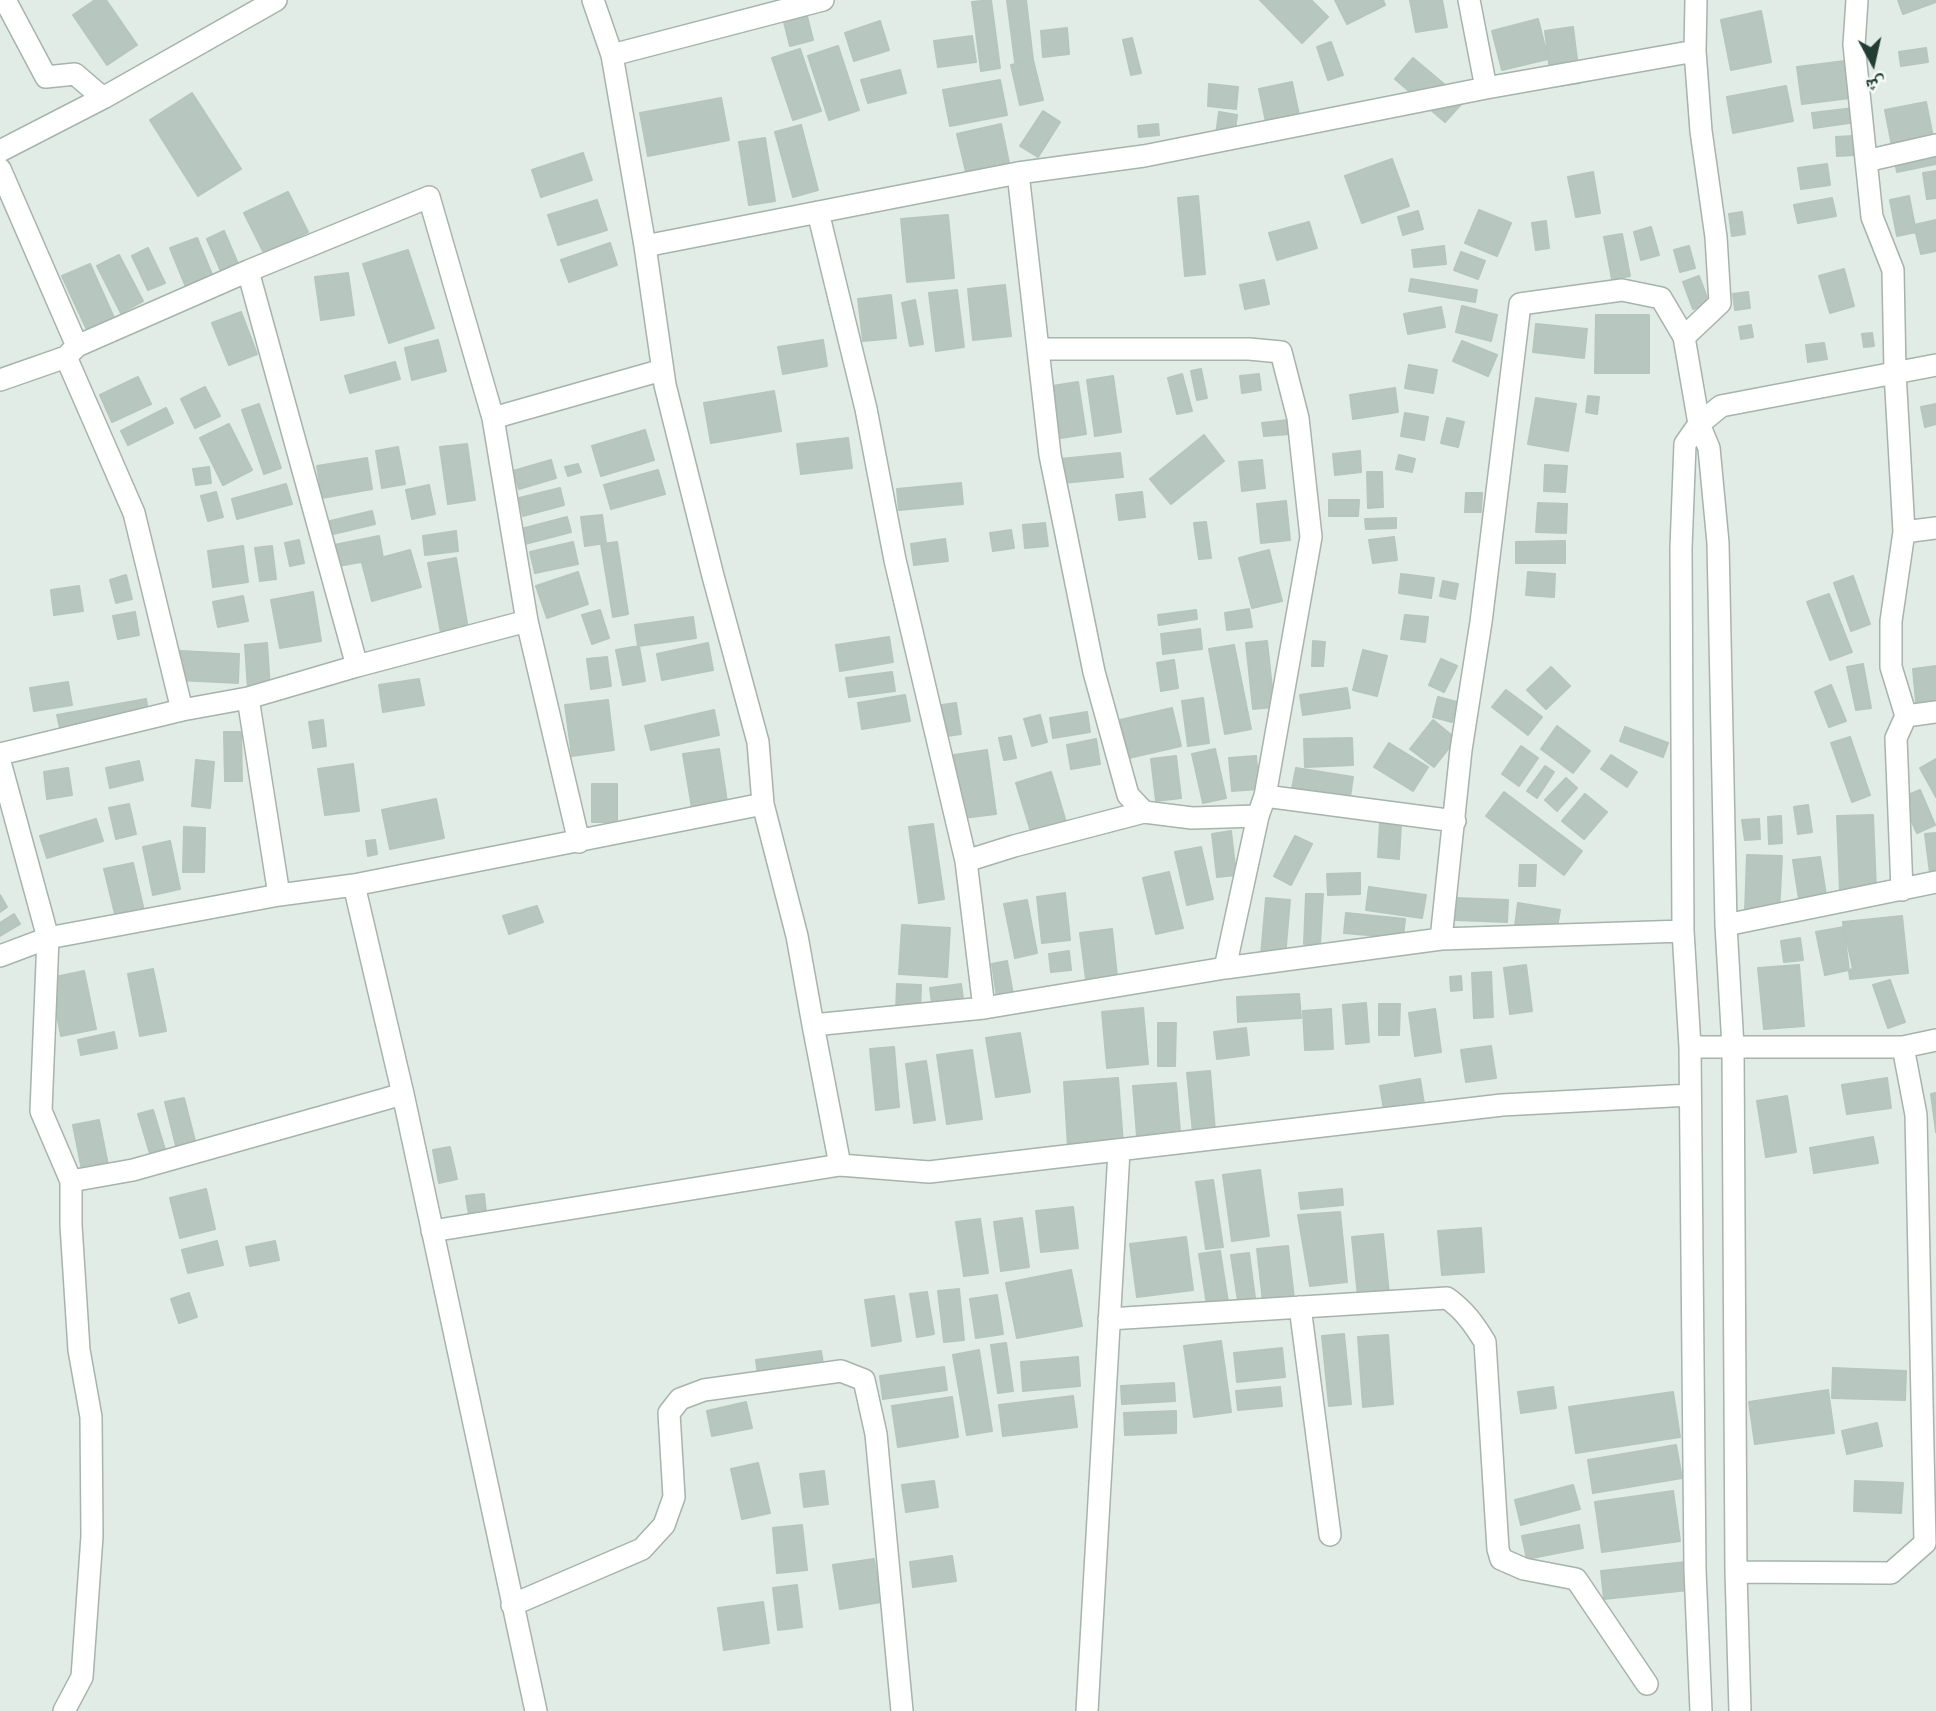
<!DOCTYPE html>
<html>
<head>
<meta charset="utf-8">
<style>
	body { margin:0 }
	#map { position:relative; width:1936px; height:1711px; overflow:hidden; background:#e2ece6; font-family:"Alegreya Sans","Noto Naskh Arabic",sans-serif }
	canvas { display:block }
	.north { position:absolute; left:1838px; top:28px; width:70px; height:70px; -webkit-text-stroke:5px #f2f9f5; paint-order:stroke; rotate:172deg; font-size:19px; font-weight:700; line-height:28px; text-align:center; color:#223d33 }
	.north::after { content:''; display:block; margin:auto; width:24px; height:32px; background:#223d33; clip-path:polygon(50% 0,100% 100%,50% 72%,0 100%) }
</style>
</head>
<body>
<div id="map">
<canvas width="1936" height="1711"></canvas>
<div class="north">ش</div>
</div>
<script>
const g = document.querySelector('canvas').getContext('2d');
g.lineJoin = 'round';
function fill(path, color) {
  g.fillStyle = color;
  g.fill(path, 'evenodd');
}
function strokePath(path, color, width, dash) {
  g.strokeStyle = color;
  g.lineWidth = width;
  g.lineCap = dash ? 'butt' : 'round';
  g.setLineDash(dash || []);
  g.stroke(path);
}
const building = new Path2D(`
	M95 0H106L137 45 107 65 73 15Z
	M991 0 1000 68 981 71 972 2Z
	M1007 0H1026L1033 60 1015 62Z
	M1260 0H1311L1328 17 1302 43Z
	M1335 0H1383L1385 5 1347 24Z
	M1410 0H1442L1447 27 1416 32Z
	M1898 0H1936V2L1903 14Z
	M1761 11 1771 62 1731 70 1721 20Z
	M807 16 813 40 790 46 784 22Z
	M1538 19 1548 59 1502 70 1492 31Z
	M880 21 889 50 854 61 845 33Z
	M1573 27 1580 83 1552 87 1545 31Z
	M1067 28 1069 54 1043 57 1041 31Z
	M972 36 976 62 938 67 934 41Z
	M1132 38 1141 73 1131 75 1123 40Z
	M1331 42 1343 75 1328 80 1317 47Z
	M838 46 859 110 829 120 808 56Z
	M1926 48 1928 62 1901 66 1899 52Z
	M800 49 821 111 793 120 772 58Z
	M1413 58 1464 101 1445 122 1395 79Z
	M1033 60 1043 100 1020 105 1011 65Z
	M1845 61 1850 98 1802 104 1797 67Z
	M900 70 906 93 868 103 861 80Z
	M1000 80 1007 115 950 126 943 90Z
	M1292 82 1302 129 1269 136 1259 89Z
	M1209 84 1238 87 1236 109 1208 106Z
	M1786 86 1793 121 1733 133 1727 97Z
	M192 93 241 169 198 196 150 120Z
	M721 98 729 140 648 156 640 113Z
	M1926 102 1936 152V164L1897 172 1885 110Z
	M1854 108 1856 122 1814 128 1812 113Z
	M1043 111 1060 122 1038 157 1020 146Z
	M1219 112 1237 115 1234 137 1216 135Z
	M1001 124 1009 163 966 172 957 134Z
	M1158 124 1159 135 1139 137 1138 126Z
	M801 125 818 190 793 197 775 132Z
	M1853 136 1854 155 1837 156 1836 137Z
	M765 138 775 201 749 205 739 142Z
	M583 153 592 180 541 197 532 170Z
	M1392 159 1409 206 1362 223 1345 176Z
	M1827 164 1830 185 1801 189 1798 168Z
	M1936 171V198L1927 199 1923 173Z
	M1593 172 1600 213 1576 217 1568 177Z
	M288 192 308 232 264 253 244 213Z
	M1198 196 1205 274 1185 276 1178 198Z
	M1909 196 1916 232 1897 236 1890 200Z
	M1832 198 1836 216 1798 223 1794 205Z
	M597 200 607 230 558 245 548 215Z
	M1479 210 1511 223 1497 256 1465 243Z
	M1418 211 1423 229 1403 235 1398 217Z
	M1742 212 1745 234 1732 236 1729 214Z
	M948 215 954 278 907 282 901 219Z
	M1936 220V251L1921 254 1914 225Z
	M1546 221 1549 248 1536 250 1532 223Z
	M1309 222 1317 248 1277 260 1269 233Z
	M1651 227 1659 255 1641 260 1634 232Z
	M224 231 241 271 224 278 207 239Z
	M1622 234 1630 276 1612 279 1604 237Z
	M197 238 213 277 186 287 170 248Z
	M610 243 617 265 569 282 561 260Z
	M1444 246 1446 264 1414 267 1412 250Z
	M1689 246 1695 268 1680 272 1674 250Z
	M148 248 165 283 148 290 132 256Z
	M408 250 434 328 389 343 363 264Z
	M1461 252 1485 261 1478 279 1454 270Z
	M119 255 143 301 121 313 97 266Z
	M90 264 115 320 88 332 62 276Z
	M1844 269 1854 306 1830 313 1819 276Z
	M348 273 354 315 321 320 315 277Z
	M1699 276 1709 303 1693 309 1683 282Z
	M1411 279 1477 290 1475 302 1409 291Z
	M1264 280 1269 304 1245 309 1240 285Z
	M1005 285 1011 336 973 340 968 289Z
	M957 290 964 347 936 351 929 293Z
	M1748 292 1750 308 1735 310 1733 294Z
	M891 295 896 338 863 341 858 299Z
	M915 300 923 344 910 346 902 303Z
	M1462 306 1497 315 1491 341 1456 332Z
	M1441 307 1445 327 1408 334 1404 314Z
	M241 312 257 354 229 365 212 323Z
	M1596 315H1649V373H1595Z
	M1536 324 1587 329 1584 358 1533 352Z
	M1751 325 1753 337 1741 339 1739 327Z
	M1872 333 1874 346 1864 347 1862 334Z
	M438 340 446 371 412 380 405 348Z
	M823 340 827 366 783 374 778 347Z
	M1462 341 1497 355 1488 376 1453 361Z
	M1824 343 1827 359 1808 362 1806 345Z
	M395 362 400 379 350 393 345 376Z
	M1409 365 1437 370 1433 393 1405 388Z
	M1201 369 1207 398 1197 400 1191 371Z
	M1182 374 1192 411 1177 414 1168 378Z
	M1259 374 1261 390 1242 393 1240 376Z
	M1113 376 1121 432 1095 436 1087 380Z
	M138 377 151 404 112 422 100 395Z
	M1078 382 1086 434 1061 438 1052 386Z
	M205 387 220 416 195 428 181 399Z
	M1395 388 1398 412 1353 419 1350 395Z
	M774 391 781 431 711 443 704 403Z
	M1588 396 1599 397 1597 414 1586 412Z
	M1536 398 1576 404 1568 451 1528 444Z
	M259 404 281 468 264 474 242 410Z
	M1936 404V424L1925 427 1921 407Z
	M166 408 173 423 128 445 121 431Z
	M1405 413 1428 417 1424 440 1401 436Z
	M1447 418 1464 422 1458 447 1441 443Z
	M1288 420 1290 434 1264 436 1262 423Z
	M229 424 252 470 223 485 200 438Z
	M645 430 654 460 601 476 592 446Z
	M1204 435 1224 461 1171 504 1150 479Z
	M848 438 852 468 801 474 797 444Z
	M467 444 475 500 448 504 440 447Z
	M398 447 405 484 382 488 376 451Z
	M1360 451 1361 472 1335 475 1333 454Z
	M1120 453 1123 477 1063 483 1060 459Z
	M1399 455 1415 459 1412 472 1396 469Z
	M367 458 372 489 322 498 317 466Z
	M551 460 556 478 519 489 513 471Z
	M1262 460 1265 488 1242 491 1239 462Z
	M578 464 581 472 568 476 565 467Z
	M1545 465 1567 466 1565 492 1544 491Z
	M209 467 211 483 196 485 193 469Z
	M658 470 665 494 611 509 604 485Z
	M1367 472H1382L1383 507 1368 508Z
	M961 483 963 504 899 510 897 489Z
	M286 484 292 504 237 519 232 499Z
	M429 485 435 514 412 519 406 490Z
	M560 488 564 505 523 516 519 498Z
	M216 492 223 517 208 521 201 496Z
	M1142 492 1145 517 1119 520 1116 495Z
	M1466 493H1482L1481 512H1465Z
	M1329 500H1359L1358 516H1329Z
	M1286 501 1290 540 1261 543 1257 504Z
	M1538 503 1567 504 1566 533 1536 532Z
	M372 511 375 524 325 536 322 523Z
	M602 515 606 543 585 546 581 517Z
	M567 517 571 532 525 544 521 529Z
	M1396 518V528L1366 529 1365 519Z
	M1206 522 1211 558 1199 559 1194 523Z
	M1045 523 1048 546 1025 548 1023 525Z
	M1011 530 1014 548 993 551 990 533Z
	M456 531 458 551 425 555 423 536Z
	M379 536 383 558 333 567 329 546Z
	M1394 537 1397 560 1373 563 1369 540Z
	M945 539 948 561 914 565 911 544Z
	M299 540 304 563 290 566 285 543Z
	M1565 541V563H1516V542Z
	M573 542 578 564 535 573 530 552Z
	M617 542 628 614 613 617 601 544Z
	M243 546 248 582 213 587 208 551Z
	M272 546 276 579 260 581 255 548Z
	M410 550 421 587 372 601 362 563Z
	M1269 550 1282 601 1252 608 1239 558Z
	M456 558 468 629 441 633 428 563Z
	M578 572 588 604 547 618 536 586Z
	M1528 572 1555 574 1554 597 1526 595Z
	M1401 574 1434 578 1431 598 1399 593Z
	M126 575 132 599 116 603 110 580Z
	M1853 576 1870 624 1851 631 1834 583Z
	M1443 581 1458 584 1455 599 1440 596Z
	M79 586 83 611 54 615 51 590Z
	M313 592 321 641 280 648 271 600Z
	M1829 594 1852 652 1830 660 1807 602Z
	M243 596 248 621 218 627 213 602Z
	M1249 609 1252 627 1227 630 1225 613Z
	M600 610 609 638 592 644 582 615Z
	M1196 610 1197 619 1159 625 1158 615Z
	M135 612 139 635 118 639 113 616Z
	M1405 615 1428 617 1425 642 1401 639Z
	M693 617 696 638 638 646 635 625Z
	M1200 629 1202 649 1163 654 1161 634Z
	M889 637 893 662 840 671 836 645Z
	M1267 641 1274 707 1253 709 1246 643Z
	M1313 641 1325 642 1323 666H1312Z
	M267 643 270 689 248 690 245 645Z
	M708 643 713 670 662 680 657 654Z
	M1234 645 1251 729 1225 734 1209 649Z
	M639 646 645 681 623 685 616 650Z
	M1363 650 1387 656 1377 696 1353 690Z
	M180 651 239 654 238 683 178 680Z
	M607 657 611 686 591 689 587 659Z
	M1441 659 1457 666 1444 692 1429 685Z
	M1174 660 1178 688 1161 691 1157 663Z
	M1863 664 1871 708 1856 710 1847 667Z
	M1936 666V700L1916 702 1913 669Z
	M1551 667 1570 686 1546 709 1527 690Z
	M892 672 895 691 849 697 846 678Z
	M419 679 424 705 383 712 379 685Z
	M68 682 72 705 34 711 30 688Z
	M1831 685 1846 721 1829 727 1815 692Z
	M1347 688 1350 708 1303 715 1300 695Z
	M1506 690 1542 717 1528 735 1492 707Z
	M905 695 910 721 862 729 858 703Z
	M1438 697 1457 702 1452 722 1433 717Z
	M1203 698 1209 743 1188 746 1182 701Z
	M146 699 148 712 60 728 57 715Z
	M608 700 614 750 572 756 565 705Z
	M956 703 961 734 947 736 942 705Z
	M1172 708 1181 746 1129 758 1120 720Z
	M714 710 719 735 651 750 645 726Z
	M1087 712 1090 732 1053 738 1050 718Z
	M1040 715 1047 742 1032 746 1024 719Z
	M323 720 326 746 313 748 309 722Z
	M1433 720 1456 739 1434 767 1410 749Z
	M1557 726 1590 751 1573 773 1541 749Z
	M1625 727 1668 743 1663 757 1620 741Z
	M224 732H241L242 781H225Z
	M1011 736 1016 758 1004 760 999 738Z
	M1850 737 1870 795 1852 802 1831 743Z
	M1352 738 1353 765 1305 767 1304 739Z
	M1096 739 1100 764 1071 769 1067 745Z
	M1389 743 1428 767 1413 791 1374 767Z
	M1521 746 1538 758 1519 786 1502 774Z
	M719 749 727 802 692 808 683 754Z
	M1215 749 1226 798 1203 803 1192 754Z
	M987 750 996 814 963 818 954 755Z
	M1611 755 1637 772 1627 787 1601 769Z
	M1176 756 1181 798 1156 801 1151 759Z
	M1256 756 1259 789 1232 791 1229 758Z
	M1936 759V797L1920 768Z
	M196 760 214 762 210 808 192 806Z
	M139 761 143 780 110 788 106 768Z
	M353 764 359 811 325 815 318 769Z
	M1545 766 1554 772 1537 798 1527 791Z
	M68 768 72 795 47 799 44 772Z
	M1296 768 1353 777 1349 803 1291 794Z
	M1051 772 1066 822 1031 832 1016 783Z
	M1566 778 1577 788 1557 811 1545 800Z
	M592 784H617V822H592Z
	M1920 790 1935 825 1917 833 1901 798Z
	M1504 792 1582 851 1564 875 1486 816Z
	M1585 794 1607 812 1584 839 1562 821Z
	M436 799 444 838 390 849 382 810Z
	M129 804 136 834 116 839 109 808Z
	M1808 805 1812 832 1798 834 1794 807Z
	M1873 815 1876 890 1840 891 1837 816Z
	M1781 816 1782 843 1769 844 1768 817Z
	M96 819 103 841 47 858 40 836Z
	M1759 819 1760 839 1745 840 1742 820Z
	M1380 822 1401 824 1399 859 1378 857Z
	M933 824 944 899 919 903 909 827Z
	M184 827 205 828 204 872H183Z
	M1231 831 1236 875 1217 877 1212 834Z
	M1936 833V872L1930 873 1925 834Z
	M1295 836 1312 844 1291 885 1274 876Z
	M375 840 377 854 368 856 366 841Z
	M170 841 180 889 153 895 143 847Z
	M1201 847 1213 899 1187 905 1175 852Z
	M1747 855 1782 856 1779 913 1745 912Z
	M1820 857 1826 895 1799 899 1793 860Z
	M133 863 144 911 116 918 104 869Z
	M1520 865H1536L1535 886H1519Z
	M1169 872 1183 928 1156 934 1143 878Z
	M1360 873V894L1328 895 1327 874Z
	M1369 887 1426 895 1422 918 1366 910Z
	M1065 893 1070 940 1042 943 1037 897Z
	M1306 894H1323L1320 944H1304Z
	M0 895 7 907 0 912Z
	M1266 898 1290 900 1285 957 1261 955Z
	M1455 898 1508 900 1507 922 1454 920Z
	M1027 900 1037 953 1015 958 1004 904Z
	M1518 903 1560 910 1556 933 1515 926Z
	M537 906 543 922 509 934 503 916Z
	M1346 913 1405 919 1403 938 1344 933Z
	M14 914 20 924 0 936V923Z
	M1902 916 1908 973 1850 979 1843 922Z
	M902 925 950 928 947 977 899 974Z
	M1844 927 1853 969 1825 975 1816 932Z
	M1112 929 1117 976 1086 979 1080 933Z
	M1800 938 1803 960 1784 962 1781 941Z
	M1069 951 1071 970 1051 972 1049 954Z
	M1007 961 1013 994 997 997 992 964Z
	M1526 965 1532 1011 1510 1014 1504 968Z
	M1799 965 1804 1026 1764 1029 1758 968Z
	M153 969 166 1031 140 1036 128 974Z
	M84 971 96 1029 61 1036 50 978Z
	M1491 972 1493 1017 1474 1018 1472 973Z
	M1461 976 1462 990 1451 991 1450 977Z
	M1890 980 1905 1022 1888 1028 1873 985Z
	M897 984 921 985 920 1013 896 1012Z
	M961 984 963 999 932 1003 930 988Z
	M1299 994 1301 1018 1238 1022 1237 997Z
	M1366 1003 1369 1042 1346 1044 1343 1005Z
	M1379 1004H1400L1399 1035H1379Z
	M1143 1008 1148 1064 1107 1068 1102 1012Z
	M1331 1009 1333 1049 1305 1050 1303 1011Z
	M1435 1009 1441 1052 1415 1056 1409 1013Z
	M1158 1023H1176L1175 1066H1158Z
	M1246 1028 1249 1055 1217 1059 1214 1032Z
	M114 1032 117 1048 81 1055 78 1040Z
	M1020 1033 1030 1092 996 1097 986 1038Z
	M1491 1046 1496 1078 1466 1082 1461 1050Z
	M894 1047 899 1107 876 1110 870 1049Z
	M972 1050 982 1119 947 1124 937 1055Z
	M926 1061 935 1120 914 1123 906 1064Z
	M1210 1071 1215 1131 1193 1133 1187 1073Z
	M1118 1078 1123 1143 1068 1147 1064 1082Z
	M1887 1078 1891 1108 1847 1114 1842 1085Z
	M1420 1079 1424 1104 1384 1110 1380 1086Z
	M1176 1083 1180 1132 1137 1136 1133 1086Z
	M1936 1093V1132L1931 1094Z
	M1787 1096 1796 1152 1766 1157 1757 1101Z
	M184 1098 196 1145 177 1150 165 1102Z
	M153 1110 166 1153 151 1157 138 1114Z
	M99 1120 108 1165 82 1170 73 1125Z
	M1873 1137 1878 1163 1814 1173 1810 1148Z
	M450 1147 457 1179 439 1183 433 1150Z
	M1260 1170 1269 1236 1232 1241 1223 1175Z
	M1213 1180 1223 1247 1206 1249 1196 1182Z
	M206 1189 215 1229 180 1238 170 1198Z
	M1342 1189 1343 1205 1301 1209 1299 1193Z
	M484 1194 486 1212 469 1215 466 1196Z
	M1073 1207 1078 1248 1041 1252 1036 1211Z
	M1340 1212 1347 1282 1310 1286 1298 1215Z
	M1022 1218 1029 1267 1001 1271 994 1222Z
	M980 1219 988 1273 964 1276 956 1222Z
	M1481 1228 1484 1272 1442 1275 1438 1231Z
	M1383 1234 1389 1294 1358 1297 1352 1237Z
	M1186 1237 1193 1290 1137 1297 1130 1244Z
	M217 1241 223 1265 188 1273 182 1250Z
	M275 1241 279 1260 250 1266 246 1247Z
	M1288 1246 1294 1299 1263 1302 1257 1249Z
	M1220 1251 1228 1302 1207 1305 1199 1254Z
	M1249 1253 1255 1298 1238 1301 1231 1255Z
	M1071 1270 1082 1326 1017 1338 1006 1283Z
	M959 1289 964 1340 944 1342 938 1291Z
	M927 1292 934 1334 917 1337 910 1294Z
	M189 1293 197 1317 179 1323 171 1299Z
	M997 1295 1003 1334 976 1338 970 1299Z
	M894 1296 901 1341 872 1346 865 1300Z
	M1344 1334 1351 1404 1329 1406 1322 1336Z
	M1388 1335 1393 1404 1363 1407 1358 1337Z
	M1221 1341 1231 1412 1194 1417 1184 1346Z
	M1006 1343 1013 1391 998 1393 991 1345Z
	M1282 1348 1285 1377 1237 1382 1234 1353Z
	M979 1350 992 1431 967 1435 953 1355Z
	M821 1351 823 1364 758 1374 756 1360Z
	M1078 1357 1080 1386 1023 1391 1021 1362Z
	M944 1367 947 1390 883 1399 880 1376Z
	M1833 1368 1906 1371 1905 1400 1832 1398Z
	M1174 1383 1175 1401 1122 1404 1121 1386Z
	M1280 1387 1282 1406 1238 1410 1236 1391Z
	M1553 1387 1556 1408 1521 1413 1518 1392Z
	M1828 1390 1834 1433 1755 1444 1749 1402Z
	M1673 1392 1680 1437 1576 1453 1569 1407Z
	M1073 1396 1077 1427 1003 1436 999 1405Z
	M952 1397 958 1437 898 1447 892 1406Z
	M746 1402 752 1428 712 1436 707 1411Z
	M1176 1411V1433L1125 1435 1124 1413Z
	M1877 1423 1882 1446 1847 1454 1842 1431Z
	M1676 1445 1682 1478 1593 1493 1588 1460Z
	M758 1463 770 1513 742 1519 731 1469Z
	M824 1471 828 1504 804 1507 800 1474Z
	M934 1481 938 1507 906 1512 902 1485Z
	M1855 1481 1903 1483 1901 1513 1854 1511Z
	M1573 1485 1580 1509 1521 1525 1515 1500Z
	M1673 1491 1680 1541 1602 1552 1595 1502Z
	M802 1525 807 1570 777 1573 773 1528Z
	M1579 1525 1583 1548 1527 1559 1522 1536Z
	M952 1556 956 1581 913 1587 910 1562Z
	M874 1559 881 1602 840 1609 833 1565Z
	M1686 1562 1689 1590 1604 1599 1601 1571Z
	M797 1585 802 1627 778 1630 773 1588Z
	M763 1602 769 1643 724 1650 718 1608Z`);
const minor = new Path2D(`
	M5 0 46 77 75 74 103 98
	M593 0 612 55 823 0
	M1469 0 1486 88
	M1696 0 1695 51 1701 131 1716 237 1720 303 1684 337 1699 424 1709 448 1718 543 1726 925 1733 1047 1736 1572 1740 1711
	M1857 0 1854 45 1872 217 1893 270 1895 372 1904 532
	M612 55 645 246
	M0 151 103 98 276 0
	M1866 161 1936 145
	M0 169 77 346
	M818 212 866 409 895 560 966 861
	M248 271 357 666 248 698 182 710 134 513 66 357 77 346Z
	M248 271 429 197 493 418
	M1684 337 1661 298 1622 290 1520 304 1481 622 1461 750 1441 939 1225 968 1258 816 1192 818 1144 812 1128 795 1094 672 1050 455 1018 173 1144 156 1486 88 1695 51
	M1038 349H1249L1281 352 1298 418 1311 537 1265 796 1258 816
	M0 380 66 357
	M1936 528 1904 532 1891 621V667L1906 716 1936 712
	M527 621 579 842
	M357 666 527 621 493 418 662 370
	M248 698 279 895 354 885 763 804
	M0 754 182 710
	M0 762 48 938 279 895
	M1265 796 1455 821
	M1144 812 1014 846 966 861 984 1008 1225 968
	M354 885 403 1094 536 1711
	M1902 890 1896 738 1906 716
	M1726 925 1936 882
	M1441 939 1683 931
	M0 956 48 938 41 1111 71 1181
	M984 1008 813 1025 797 936 763 804 758 742 713 576 665 385 645 246 1018 173
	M813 1025 840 1165 929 1172 1502 1105 1690 1095
	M1690 1047H1903L1936 1040
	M432 1231 840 1165
	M1300 1307 1330 1535
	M1109 1319 1447 1298C1464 1310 1474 1324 1485 1342L1498 1549 1501 1559 1524 1569 1576 1579 1647 1684
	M1736 1572 1891 1573 1925 1543 1916 1115 1903 1047
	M512 1605 642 1549 664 1525 674 1497 669 1413 680 1399 704 1390 841 1371 864 1380 876 1434 902 1711
	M64 1711 82 1677 92 1536 91 1417 79 1350 71 1225V1181L133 1170 403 1094
	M1087 1711 1119 1151
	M1701 1711 1695 1570 1690 1047 1683 931 1681 548 1685 444 1699 424 1721 406 1936 365`);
fill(building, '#b7c7bf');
strokePath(building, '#b4c6bd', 2);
strokePath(minor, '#a5b4ad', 24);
strokePath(minor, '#fff', 21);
</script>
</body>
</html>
